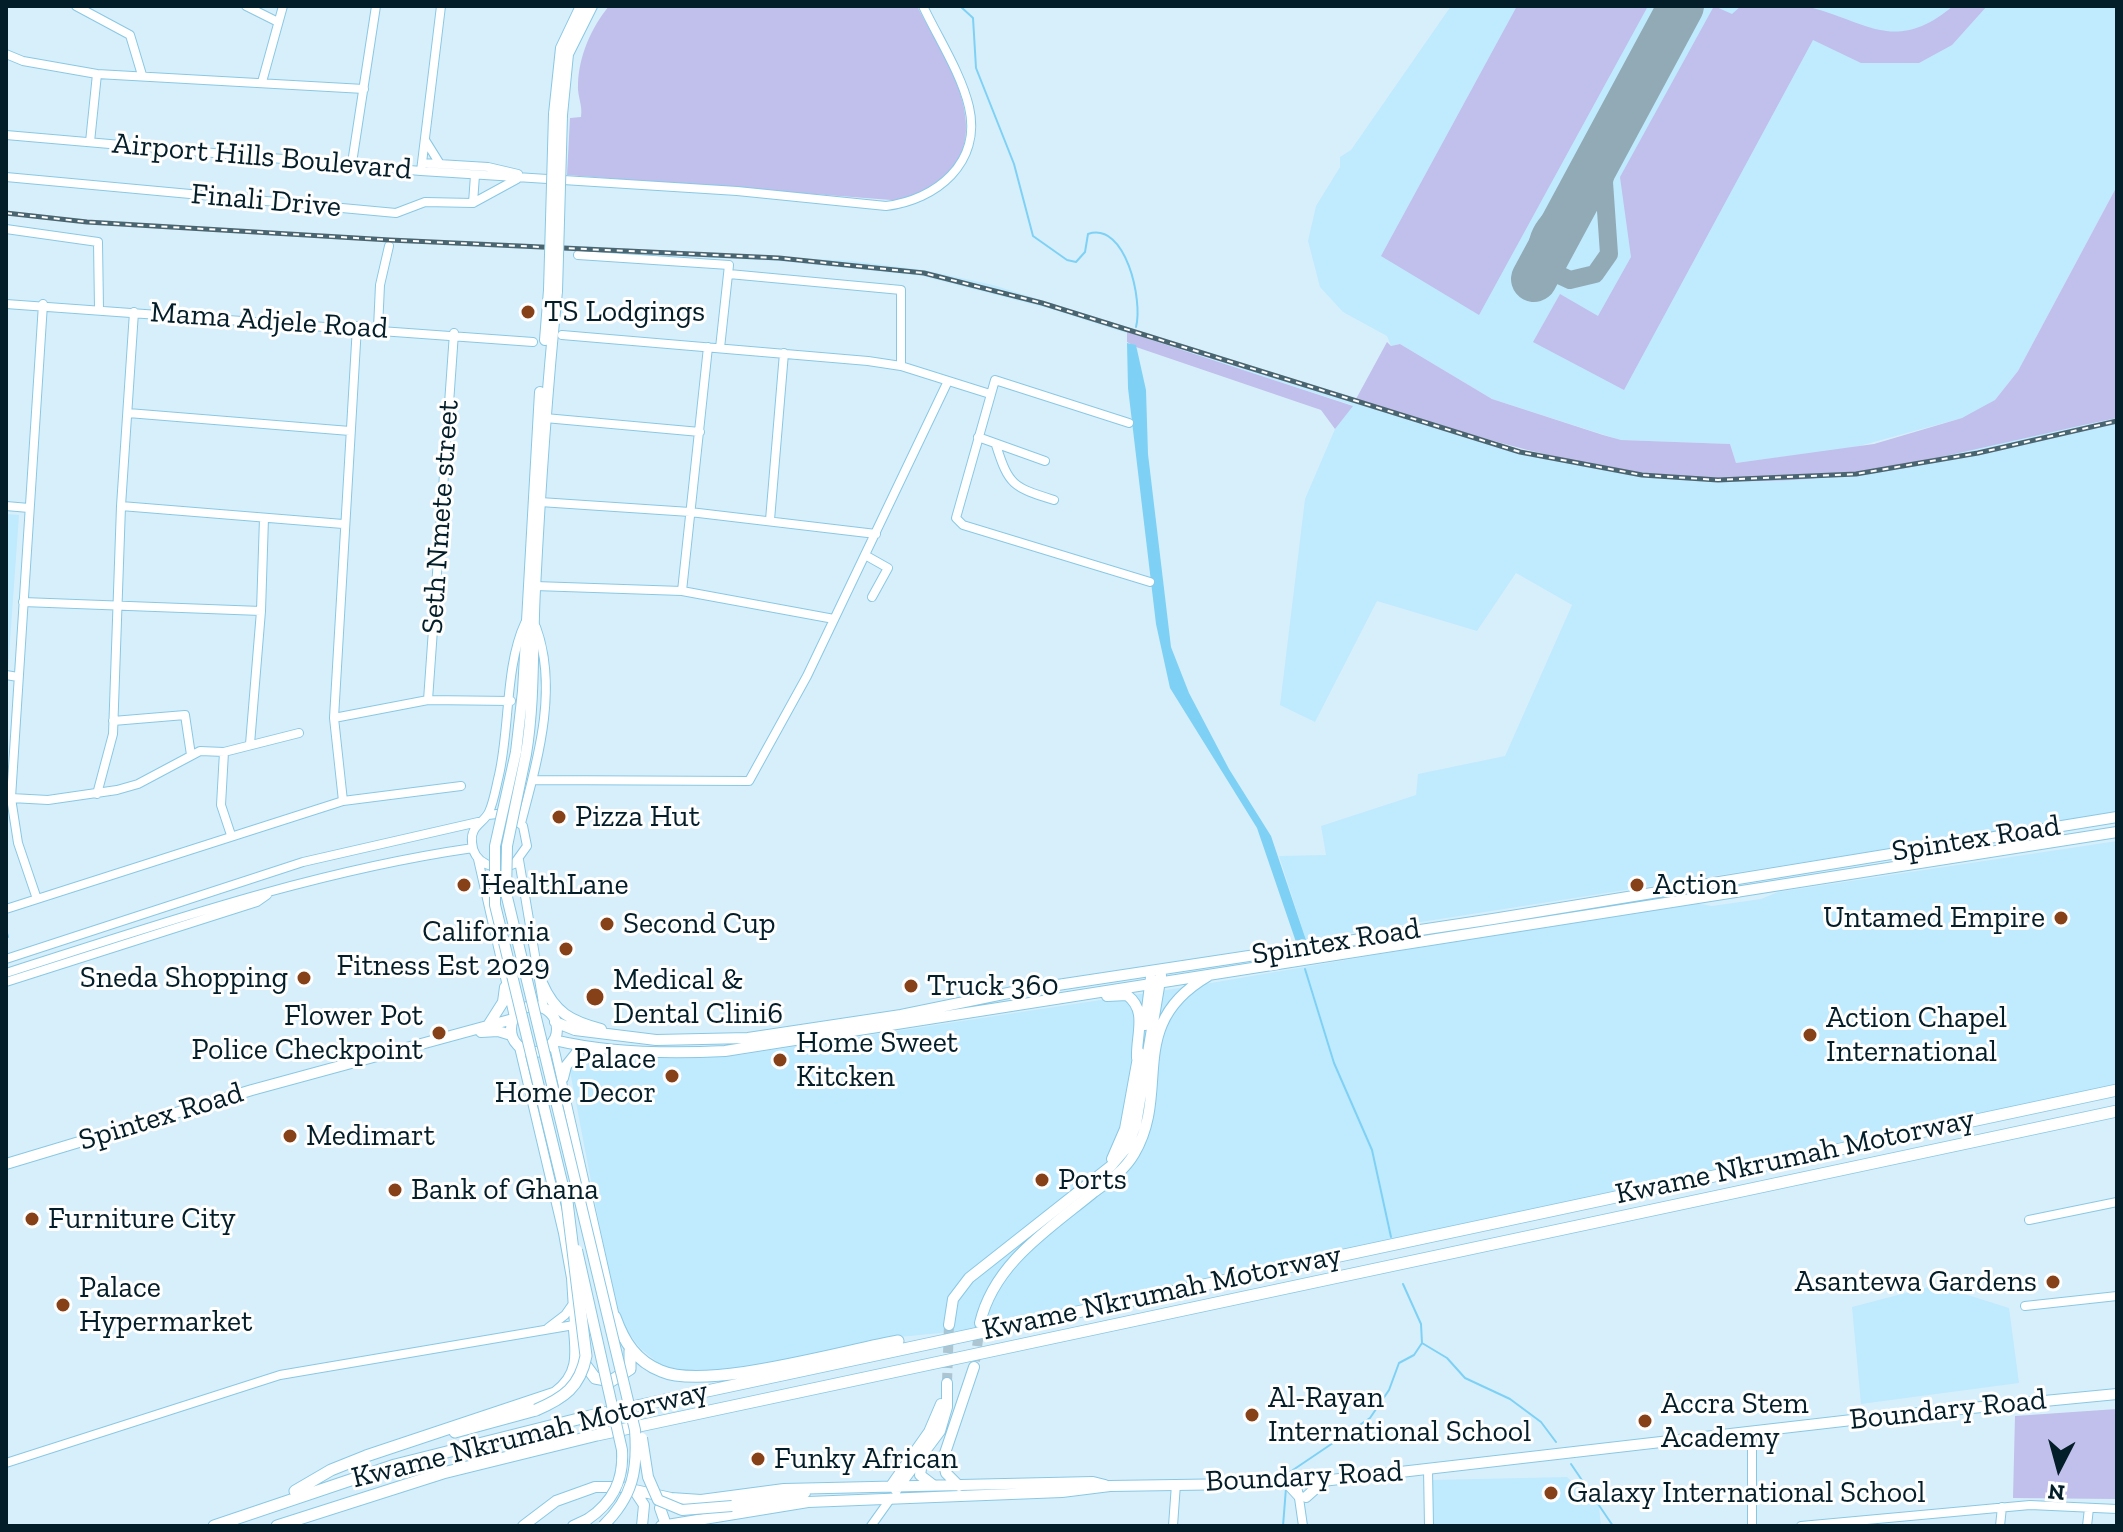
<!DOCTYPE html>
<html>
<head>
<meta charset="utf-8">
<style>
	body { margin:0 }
	#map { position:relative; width:2123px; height:1532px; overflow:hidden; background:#d7effb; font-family:"Zilla Slab",serif }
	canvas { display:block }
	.frame { position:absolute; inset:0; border:8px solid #041e29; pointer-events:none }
	.north { position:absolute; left:2019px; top:1428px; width:80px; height:80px; -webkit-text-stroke:6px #fff; paint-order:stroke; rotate:186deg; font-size:22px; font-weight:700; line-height:32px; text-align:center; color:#041e29 }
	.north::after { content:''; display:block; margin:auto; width:28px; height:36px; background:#041e29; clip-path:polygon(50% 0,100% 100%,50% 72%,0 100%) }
</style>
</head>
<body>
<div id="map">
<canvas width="2123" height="1532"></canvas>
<div class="frame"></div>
<div class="north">N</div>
</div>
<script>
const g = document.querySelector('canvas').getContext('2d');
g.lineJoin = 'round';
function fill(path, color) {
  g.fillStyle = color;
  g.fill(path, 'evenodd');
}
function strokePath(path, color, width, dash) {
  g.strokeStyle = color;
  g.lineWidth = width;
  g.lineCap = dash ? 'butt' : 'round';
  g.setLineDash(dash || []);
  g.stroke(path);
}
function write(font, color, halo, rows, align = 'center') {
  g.font = font + ' "Zilla Slab",serif';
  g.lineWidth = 6;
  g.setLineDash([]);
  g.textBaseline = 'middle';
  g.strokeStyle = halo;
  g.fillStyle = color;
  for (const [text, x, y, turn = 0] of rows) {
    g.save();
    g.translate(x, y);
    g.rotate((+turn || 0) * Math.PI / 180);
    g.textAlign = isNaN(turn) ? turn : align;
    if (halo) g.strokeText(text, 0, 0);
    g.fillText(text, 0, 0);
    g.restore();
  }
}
const built = new Path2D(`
	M1451 6H2117V186L2018 371 1995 400 1980 410 1962 418 1852 448 1736 463 1730 444 1620 440 1492 399 1400 344 1391 346 1387 336 1343 312 1320 287 1308 241 1316 206 1340 167V157L1351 150Z
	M564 245 852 261 924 270 993 285 1527 452 1601 469 1722 480 1848 474 2117 418V813L1306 940 1279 856 1326 855 1321 826 1416 795 1418 774 1505 756 1572 605 1516 573 1477 631 1377 601 1315 722 1280 705 1305 499 1335 429 1352 405 1051 309 922 276 779 261 564 251Z
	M6 514 19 515 8 669H6Z
	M2117 841V1086L970 1330 890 1338 728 1371 686 1375 663 1367 640 1348 622 1324 614 1301 569 1066 584 1053 659 1058 739 1055 1199 985 1510 932 1695 903 1712 906 1761 899 1778 892Z
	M1936 1285 2009 1308 2019 1383 1861 1404 1852 1307Z
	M1567 1477 1599 1506 1601 1526H1432L1431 1480Z`);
const green = new Path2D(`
	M609 6H917C943 56 994 125 947 177 938 187 917 194 904 201L567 175 570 118 581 117C583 105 577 96 578 84 579 56 591 28 609 6Z
	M1517 6H1648L1479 315 1381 256Z
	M1714 6 1732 14 1741 6C1762 6 1789 2 1809 7 1866 21 1895 55 1953 6H1987L1952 45 1919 63H1861L1813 40 1624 390 1533 342 1560 294 1598 316 1631 257 1620 177Z
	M2117 186V418C2028 436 1939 460 1849 474 1675 500 1519 451 1356 399L1387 342 1391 346 1400 344 1492 399 1603 435 1621 440 1730 444 1736 463 1874 444 1962 418 1995 400 2018 371Z
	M1127 332 1353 406 1335 429 1321 410 1136 347 1127 342Z
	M2117 1409V1499L2013 1498 2015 1416Z`);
const water = new Path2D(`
	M1127 343 1136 345 1146 390 1148 454 1171 647 1189 693 1229 769 1271 836 1306 940 1296 942 1257 828 1170 688 1156 624 1128 388Z`);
const stream = new Path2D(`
	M960 6 973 18 976 68 1014 164 1033 236 1067 260 1076 262 1085 252 1088 234C1126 221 1143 301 1136 327
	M6 929 8 937
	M1305 969 1334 1063 1372 1150 1391 1237
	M1403 1284 1421 1324 1422 1343 1447 1358 1465 1378 1510 1399 1541 1422 1556 1442
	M1571 1464 1613 1526
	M1287 1474 1370 1418 1389 1390 1399 1363 1414 1355 1422 1343
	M1283 1526 1286 1488`);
const taxiway = new Path2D(`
	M1678 12 1682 6
	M1583 188C1562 213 1522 230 1544 268L1570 280 1595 274 1609 254 1604 182 1613 132`);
const runway = new Path2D(`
	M1534 279 1681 6`);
const majorTunnel = new Path2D(`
	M975 1361 980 1326
	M947 1383 949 1325`);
const minor = new Path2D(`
	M76 6 130 35 142 75
	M246 6 278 22
	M6 54 23 61 97 74 364 89
	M262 82 283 6
	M6 135 421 171 737 191 886 206C936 200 982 163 969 107 961 73 938 38 923 6
	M425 140 440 164
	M90 142 97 74
	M352 163 376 6
	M422 163 488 167 518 174
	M421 171 441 6
	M6 177 396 213 425 202 473 203 517 179
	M473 203 475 175
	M6 229 98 242 99 309
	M578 255 729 265 720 348
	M729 274 901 290V366
	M6 304 533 342
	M378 328 380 285 389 246
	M562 335 868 361 901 366 990 394
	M128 413 350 431
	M545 418 700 432
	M1129 423 995 380 956 518 963 525 1150 582
	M978 437 1045 461
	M996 445C1009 486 1013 487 1054 500
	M540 502 690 512 876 534
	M6 506 29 508
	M121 506 343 524
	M770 520 784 353
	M865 555 888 568 872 597
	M535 586 682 591 834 619
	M682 591 708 347
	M23 602 261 611
	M6 675 18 677
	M428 700 454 333
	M334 718 428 700 511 701
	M113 721 185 715 191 755
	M250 744 261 611 264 518
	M224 752 221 805 231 835
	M533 780 749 781 807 676 948 381
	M97 794 113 734 121 506 134 312
	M11 798 48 800 117 790 138 784 200 751 224 752 299 733
	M343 801 334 718 357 326
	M488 815 506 813 523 826 527 846 514 864C496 872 473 864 472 842 470 826 484 823 489 812 494 801 496 787 499 775 510 727 505 666 525 623
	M521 823C537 762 559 689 536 627
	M478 859 514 1017
	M519 860 544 1009
	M37 899 18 843 11 798 43 304
	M6 909 343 801 461 786
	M6 959 303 862 478 822
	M6 973C160 924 313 871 473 848
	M6 982 257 902 267 895
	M553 1042 615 1317
	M2029 1220 2117 1202
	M2025 1306 2117 1296
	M548 1328 565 1315 572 1305
	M1752 1434V1526
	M6 1463 280 1375 574 1325 571 1278 563 1233 519 1047
	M1428 1469 1429 1526
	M1298 1491 1303 1526
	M871 1526 891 1498
	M1173 1526 1176 1484
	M1801 1526 2030 1505 2117 1509
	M2000 1526 2002 1507
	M2087 1526 2089 1508`);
const major = new Path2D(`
	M554 114 561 48 581 6
	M562 115 568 54 592 6
	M545 340 549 290
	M516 752 523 691 540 392
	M526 754C535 699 532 645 535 589 540 489 547 390 557 291
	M542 983C555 1013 571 1021 601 1029
	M1107 996 1127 995C1148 1011 1136 1034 1137 1058
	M511 1029a23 23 0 1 1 46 0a23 23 0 1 1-46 0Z
	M555 1022 575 1030 656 1040 748 1038 901 1015 1018 991 1493 919 2117 817
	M489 1024 503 1002 505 987
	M1145 1025 1151 977
	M481 1032 498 1031 511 1035
	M554 1040C609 1053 669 1054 725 1051L2117 832
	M563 1078 566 1066 582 1046
	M1112 1159 1125 1129 1139 1052
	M6 1164 252 1090 513 1019
	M980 1323C994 1263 1049 1229 1094 1192 1109 1181 1124 1171 1134 1154 1172 1090 1124 1025 1208 976
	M949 1325 953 1299 969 1278 1111 1166 1128 1146 1136 1124 1161 975
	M923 1457 920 1475 933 1485
	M1287 1483 1299 1496
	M891 1486 929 1432 941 1404
	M959 1486 946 1473 943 1459 974 1367
	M634 1490 644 1505 642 1526
	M896 1490 940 1431 947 1407V1383
	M1306 1497 1324 1481
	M732 1506 805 1493
	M666 1525 660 1508 669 1500
	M523 1526 556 1501 595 1487H621L671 1498 701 1500 784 1489 1093 1482 1105 1485
	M573 1526 588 1519
	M661 1526 808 1502 1062 1492 1110 1486 1305 1483 1878 1417 2117 1394`);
const highway = new Path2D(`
	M615 1317C624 1342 636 1361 661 1371 706 1391 846 1350 898 1341
	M581 1359 595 1378 611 1381 630 1369V1351
	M455 1432 536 1410
	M295 1491 331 1470 366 1456 555 1393C580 1375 577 1354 574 1325
	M214 1526 395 1465 590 1416 2117 1090
	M277 1526 443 1473 597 1435 2117 1111`);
const rail = new Path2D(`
	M6 213 87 222 390 240 779 258 924 273 1042 303 1520 452 1642 475 1718 480 1856 474 1978 453 2117 421`);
const majorBridge = new Path2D(`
	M549 290 554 114
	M557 291 562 115
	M516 752 495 846V905L568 1207
	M526 754 507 846 506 893 635 1430C638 1470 633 1497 603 1526
	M577 1250 622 1450C624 1480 613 1502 588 1519
	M642 1438 648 1477 658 1500 682 1510 732 1506`);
const highwayBridge = new Path2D(`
	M536 1410C564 1398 580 1387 586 1356L567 1202`);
const markers = [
	[528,312,8,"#864119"],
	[559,817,8,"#864119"],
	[464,885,8,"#864119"],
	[1637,885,8,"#864119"],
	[2061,918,8,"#864119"],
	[607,924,8,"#864119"],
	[566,949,8,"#864119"],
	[304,978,8,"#864119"],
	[911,986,8,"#864119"],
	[595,997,10,"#864119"],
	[439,1033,8,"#864119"],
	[1810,1035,8,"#864119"],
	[780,1060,8,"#864119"],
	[672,1076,8,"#864119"],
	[290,1136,8,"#864119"],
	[1042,1180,8,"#864119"],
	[395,1190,8,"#864119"],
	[32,1219,8,"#864119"],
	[2053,1282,8,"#864119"],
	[63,1305,8,"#864119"],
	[1252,1415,8,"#864119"],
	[1645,1421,8,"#864119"],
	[758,1459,8,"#864119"],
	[1551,1493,8,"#864119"]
];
const streetNames = [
	["Airport Hills Boulevard",262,157,5],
	["Finali Drive",266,201,5],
	["Mama Adjele Road",269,321,4],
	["Seth Nmete street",441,517,-86],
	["Spintex Road",1976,839,-9],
	["Spintex Road",1336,942,-9],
	["Spintex Road",161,1117,-17],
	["Kwame Nkrumah Motorway",1795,1157,-12],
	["Kwame Nkrumah Motorway",1162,1293,-12],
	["Boundary Road",1948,1410,-6],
	["Kwame Nkrumah Motorway",530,1435,-14],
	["Boundary Road",1304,1477,-3]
];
const poiNames = [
	["TS Lodgings",544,312],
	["Pizza Hut",575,817],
	["HealthLane",480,885],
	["Action",1653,885],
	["Untamed Empire",2045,918,"right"],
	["Second Cup",623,924],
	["California",550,932,"right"],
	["Fitness Est 2029",550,966,"right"],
	["Sneda Shopping",288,978,"right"],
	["Medical &",613,980],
	["Dental Clini6",613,1014],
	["Truck 360",927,986],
	["Flower Pot",423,1016,"right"],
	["Police Checkpoint",423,1050,"right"],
	["Action Chapel",1826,1018],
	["International",1826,1052],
	["Home Sweet",796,1043],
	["Kitcken",796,1077],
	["Palace",656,1059,"right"],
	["Home Decor",656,1093,"right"],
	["Medimart",306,1136],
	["Ports",1058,1180],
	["Bank of Ghana",411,1190],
	["Furniture City",48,1219],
	["Asantewa Gardens",2037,1282,"right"],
	["Palace",79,1288],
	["Hypermarket",79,1322],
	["Al-Rayan",1268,1398],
	["International School",1268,1432],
	["Accra Stem",1661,1404],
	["Academy",1661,1438],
	["Funky African",774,1459],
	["Galaxy International School",1567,1493]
];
fill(built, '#c0eafe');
fill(green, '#c1bfec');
fill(water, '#7ed1f5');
strokePath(stream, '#7ed1f5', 2);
strokePath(taxiway, '#91aab6', 18);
strokePath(runway, '#91aab6', 46);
strokePath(majorTunnel, '#adc5d1', 10, [10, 5]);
strokePath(minor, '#89c8e4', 10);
strokePath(major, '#89c8e4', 12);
strokePath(highway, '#89c8e4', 13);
strokePath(minor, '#fff', 8);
strokePath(major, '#fff', 10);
strokePath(highway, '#fff', 11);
strokePath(rail, '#4b6570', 5);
strokePath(rail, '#fff', 2, [6]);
strokePath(majorBridge, '#89c8e4', 12, []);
strokePath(highwayBridge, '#89c8e4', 13, []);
strokePath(majorBridge, '#fff', 10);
strokePath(highwayBridge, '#fff', 11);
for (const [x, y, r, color] of markers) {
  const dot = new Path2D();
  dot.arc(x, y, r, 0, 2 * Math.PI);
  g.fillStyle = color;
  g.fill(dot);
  strokePath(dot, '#fff', 3);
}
write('30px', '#041e29', '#fff', streetNames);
write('30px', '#041e29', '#fff', poiNames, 'left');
</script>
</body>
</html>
